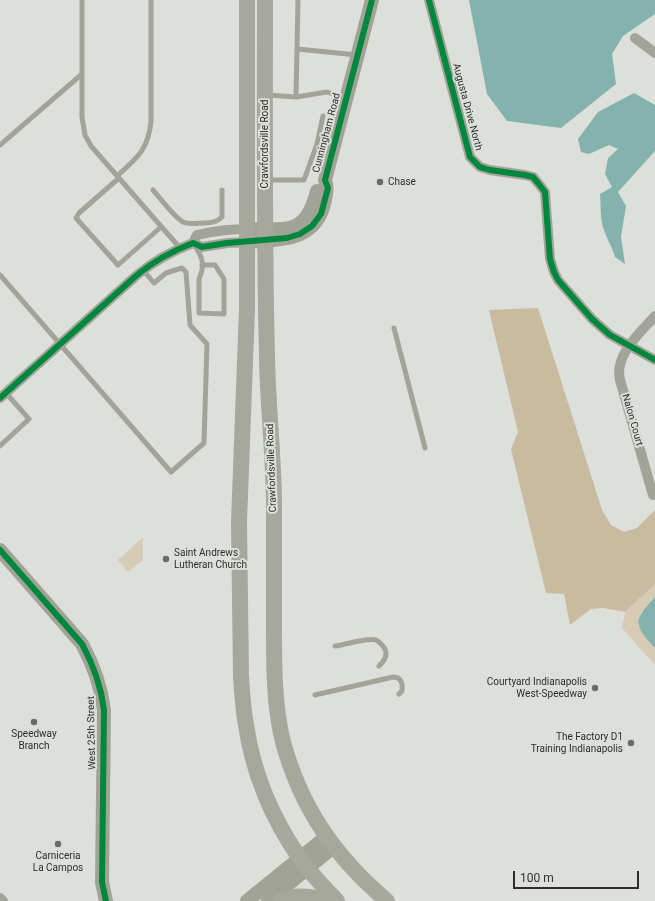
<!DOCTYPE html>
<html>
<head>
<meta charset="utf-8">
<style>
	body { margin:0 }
	#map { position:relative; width:655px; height:901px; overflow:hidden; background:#dcdfda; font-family:Roboto,sans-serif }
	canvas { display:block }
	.scale { position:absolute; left:513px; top:871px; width:126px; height:18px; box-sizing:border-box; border:2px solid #2d2e2c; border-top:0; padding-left:5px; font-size:12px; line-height:14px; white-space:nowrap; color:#2d2e2c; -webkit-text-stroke:3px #dce0d9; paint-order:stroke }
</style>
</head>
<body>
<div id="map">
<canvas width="655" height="901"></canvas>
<div class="scale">100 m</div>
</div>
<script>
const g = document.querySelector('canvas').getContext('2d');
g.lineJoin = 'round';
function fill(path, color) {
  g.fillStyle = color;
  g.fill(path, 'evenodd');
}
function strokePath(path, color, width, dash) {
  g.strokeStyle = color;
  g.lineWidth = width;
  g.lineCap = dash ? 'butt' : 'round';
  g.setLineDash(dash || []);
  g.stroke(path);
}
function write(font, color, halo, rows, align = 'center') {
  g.font = font + ' Roboto,sans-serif';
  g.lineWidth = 4;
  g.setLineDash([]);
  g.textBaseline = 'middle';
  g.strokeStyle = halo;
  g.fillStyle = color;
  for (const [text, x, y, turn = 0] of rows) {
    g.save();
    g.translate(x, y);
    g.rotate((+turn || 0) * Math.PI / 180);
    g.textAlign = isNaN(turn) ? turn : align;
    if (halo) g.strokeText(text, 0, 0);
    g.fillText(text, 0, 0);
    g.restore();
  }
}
const green = new Path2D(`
	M143 537V560L128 572 118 560Z
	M655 584V597L641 613 638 626 646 637 655 648V665L622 628 625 612Z`);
const forest = new Path2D(`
	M538 308 602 510 611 525 624 532 637 528 655 510V584L625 612 603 608 591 609 570 625 564 594 546 593 511 449 518 432 489 310Z`);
const water = new Path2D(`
	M469 0H655V14L623 36 612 54 616 84 561 128 507 121 487 94Z
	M634 93 655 105V151L618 192 626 206 621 237 625 264 615 257C612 246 606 238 603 227 600 217 601 204 600 194L612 187 605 174 608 158 618 149 609 145 589 154 581 152 578 139 598 112Z
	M655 597V648C633 624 633 621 655 597Z`);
const lane = new Path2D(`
	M82 0V117L85 135 91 146 180 248
	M297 49 357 55
	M267 95 296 97 298 0
	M296 97 327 92 345 98
	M317 144 333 147
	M0 145 82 74
	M117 176C137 158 148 150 151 122V0
	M119 178 79 213 76 218 118 265 161 227
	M266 180H304L317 144 323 116
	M153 190C160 198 175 218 183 222 190 225 198 223 205 223 211 223 217 222 222 217V190
	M195 246C203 258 205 265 199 279V313L224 314V279L215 265H202
	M0 275 171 472 204 443 207 344 190 325 186 272 182 268 166 273 154 283 143 270
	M394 328 425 448
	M0 446 29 419 6 393
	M335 646C345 645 368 637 376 640 380 642 383 646 385 649 388 656 384 661 379 666
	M315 695 393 677C401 677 403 683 402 691L399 694`);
const street = new Path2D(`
	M429 0 470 157 480 167 490 170 525 175 533 177 538 183 545 192 550 259 554 272 558 280 592 319 610 335 655 360
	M635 38 655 53
	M193 243 197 235C214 231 230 229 248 229
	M0 398 137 275C154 261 172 251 193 243L202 247 227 243 248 242
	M653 495 620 380C614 355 640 333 655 316
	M0 898 3 901`);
const secondary = new Path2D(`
	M248 229C287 229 306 236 317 191
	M248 242C279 239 315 242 324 204 326 195 328 188 325 180L372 0
	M0 550 82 644C94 666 101 685 104 710L102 882 106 901
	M247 901 326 837
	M268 901 333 847`);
const primary = new Path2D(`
	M247 0V309L239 522 241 676C242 692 243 709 246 725 253 772 272 818 299 857 310 873 324 887 337 901
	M265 0C265 119 264 238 267 358 268 405 273 451 274 499 274 542 274 586 274 630 274 668 274 706 283 742 301 808 335 857 387 901
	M282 901C296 894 312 896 326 901`);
const cycleway = new Path2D(`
	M429 0 470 157 480 167 490 170 525 175 533 177 538 183 545 192 550 259 554 272 558 280 592 319 610 335 655 360
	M0 398 137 275C154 261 172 251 193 243L202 247 227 243 287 238 300 234 312 226 321 214 328 188 325 180 372 0
	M0 550 82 644C94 666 101 685 104 710L102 882 106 901`);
const markers = [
	[380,182,4,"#6a6c69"],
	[166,559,4,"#6a6c69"],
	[595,688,4,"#6a6c69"],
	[34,722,4,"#6a6c69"],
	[631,743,4,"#6a6c69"],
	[58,844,4,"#6a6c69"]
];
const streetNames = [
	["Augusta Drive North",467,107,75],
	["Cunningham Road",327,133,-75],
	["Crawfordsville Road",265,144,-90],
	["Nalon Court",632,420,74],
	["Crawfordsville Road",272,468,-92],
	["West 25th Street",92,733,-91]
];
const poiNames = [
	["Chase",388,182],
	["Saint Andrews",174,553],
	["Lutheran Church",174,565],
	["Courtyard Indianapolis",587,682,"right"],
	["West-Speedway",587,694,"right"],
	["Speedway",34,734,"center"],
	["Branch",34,746,"center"],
	["The Factory D1",623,737,"right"],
	["Training Indianapolis",623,749,"right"],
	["Carniceria",58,856,"center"],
	["La Campos",58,868,"center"]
];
fill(green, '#d6ccb5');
fill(forest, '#c8bba0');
fill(water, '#83b3ac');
strokePath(lane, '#a3a499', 5);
strokePath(street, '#a3a499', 10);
strokePath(secondary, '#a2a397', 14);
strokePath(primary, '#a6a89e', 16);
strokePath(cycleway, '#00873e', 6);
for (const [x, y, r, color] of markers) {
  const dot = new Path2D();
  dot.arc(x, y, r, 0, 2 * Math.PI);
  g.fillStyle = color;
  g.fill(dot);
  strokePath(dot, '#dce0d9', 1.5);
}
write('10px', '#2d2e2c', '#dce0d9', streetNames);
write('10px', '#2d2e2c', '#dce0d9', poiNames, 'left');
</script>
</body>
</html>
